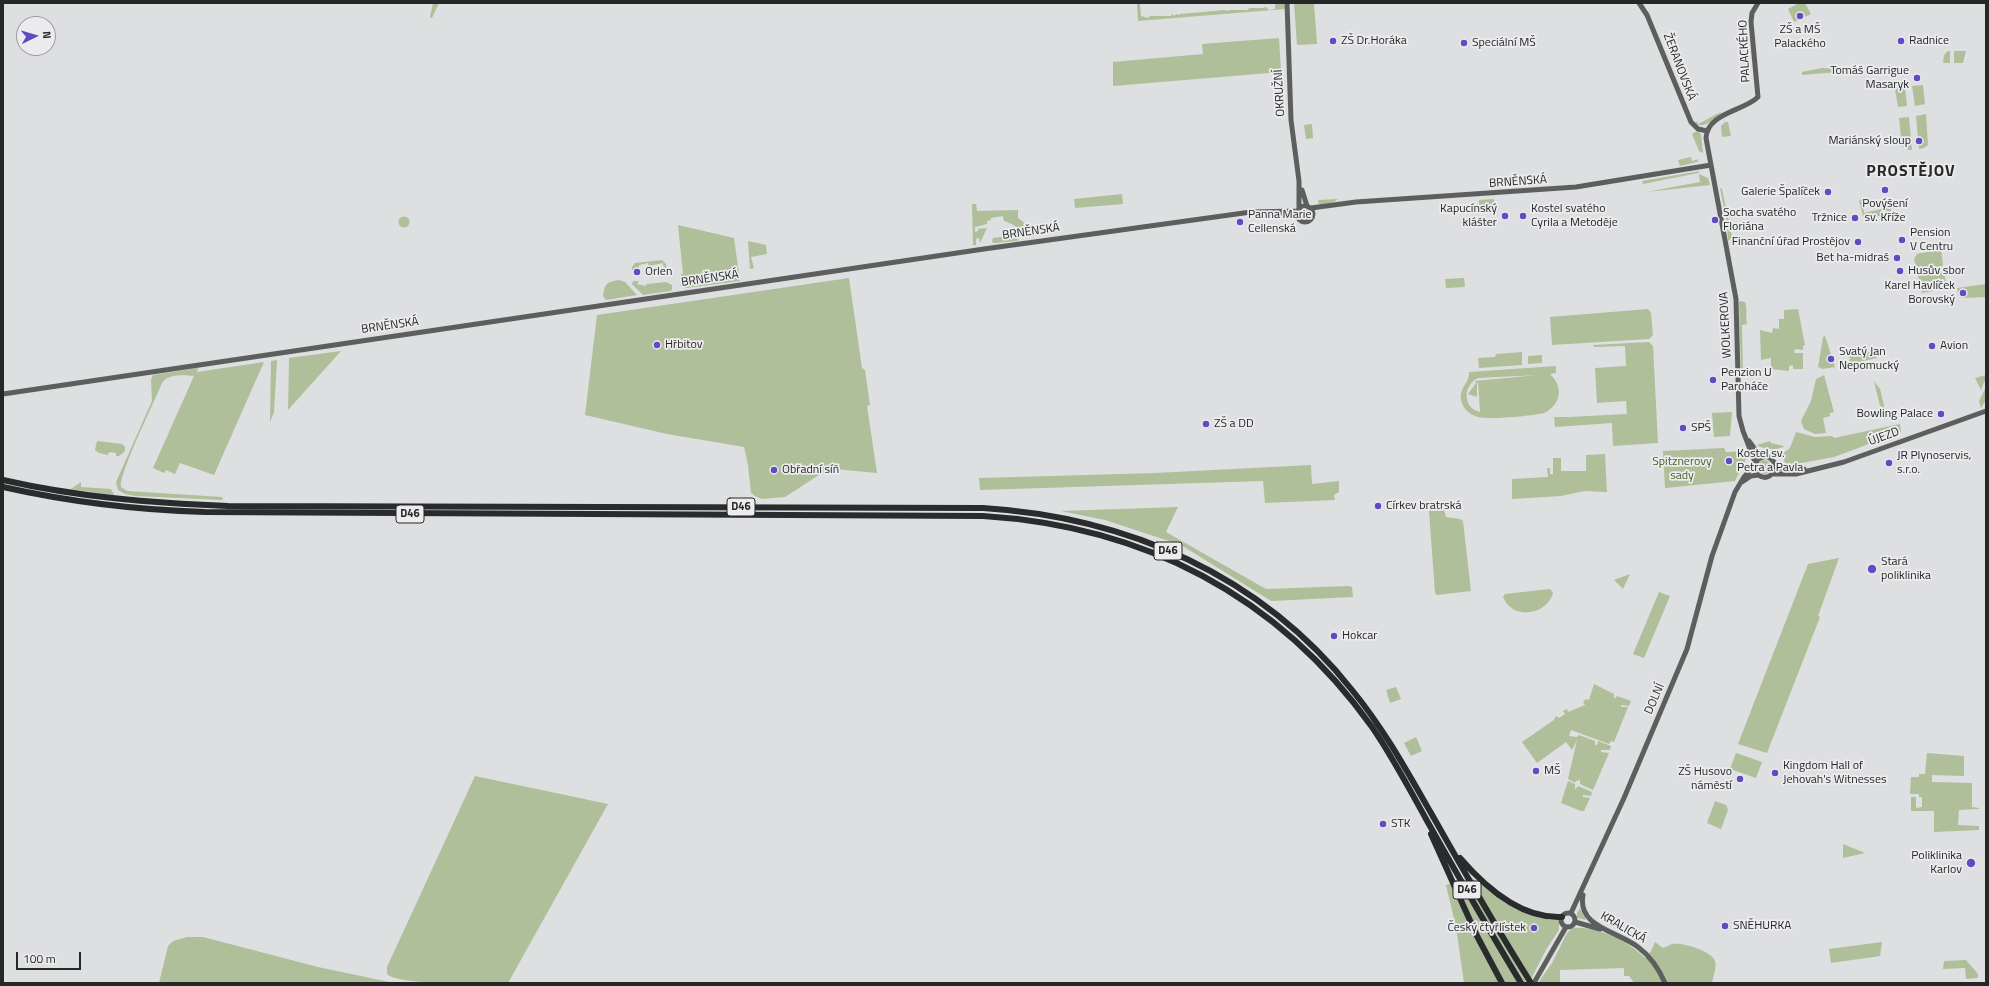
<!DOCTYPE html>
<html>
<head>
<meta charset="utf-8">
<style>
	body { margin:0 }
	#map { position:relative; width:1989px; height:986px; overflow:hidden; background:#dedfe1; font-family:"Titillium Web",sans-serif }
	canvas { display:block }
	.frame { position:absolute; inset:0; border:4px solid #262727; pointer-events:none }
	.north { position:absolute; left:16px; top:16px; width:40px; height:40px; box-sizing:border-box; background:#ececee; border:1px solid #9d9d9e; border-radius:50%; rotate:85deg; font-size:11px; font-weight:700; line-height:16px; text-align:center; color:#262727 }
	.north::after { content:''; display:block; margin:auto; width:14px; height:18px; background:#614ac3; clip-path:polygon(50% 0,100% 100%,50% 72%,0 100%) }
	.scale { position:absolute; left:16px; top:952px; width:65px; height:18px; box-sizing:border-box; border:2px solid #262727; border-top:0; padding-left:5px; font-size:12px; line-height:14px; white-space:nowrap; color:#262727; -webkit-text-stroke:3px #ececee; paint-order:stroke }
</style>
</head>
<body>
<div id="map">
<canvas width="1989" height="986"></canvas>
<div class="frame"></div>
<div class="north">N</div>
<div class="scale">100 m</div>
</div>
<script>
const g = document.querySelector('canvas').getContext('2d');
g.lineJoin = 'round';
function fill(path, color) {
  g.fillStyle = color;
  g.fill(path, 'evenodd');
}
function strokePath(path, color, width, dash) {
  g.strokeStyle = color;
  g.lineWidth = width;
  g.lineCap = dash ? 'butt' : 'round';
  g.setLineDash(dash || []);
  g.stroke(path);
}
function write(font, color, halo, rows, align = 'center') {
  g.font = font + ' "Titillium Web",sans-serif';
  g.lineWidth = 3.5;
  g.setLineDash([]);
  g.textBaseline = 'middle';
  g.strokeStyle = halo;
  g.fillStyle = color;
  for (const [text, x, y, turn = 0] of rows) {
    g.save();
    g.translate(x, y);
    g.rotate((+turn || 0) * Math.PI / 180);
    g.textAlign = isNaN(turn) ? turn : align;
    if (halo) g.strokeText(text, 0, 0);
    g.fillText(text, 0, 0);
    g.restore();
  }
}
const green = new Path2D(`
	M433 3H439L432 18 430 17Z
	M1137 3H1147L1140 4 1141 16 1148 18 1150 16H1171L1172 14 1175 16 1176 14 1179 15 1180 14 1225 10 1228 11 1229 10H1248L1249 8H1263L1266 7 1269 10 1275 9V4L1272 3H1284L1285 9 1138 21Z
	M1294 3H1314L1317 44 1297 45Z
	M1799 3H1805L1811 14 1794 22 1788 9Z
	M1279 38 1281 72 1113 86V62L1203 54 1202 44Z
	M1948 51H1950V63H1943L1944 55Z
	M1954 51H1966L1963 63H1954Z
	M1822 68 1839 69 1838 72 1802 75V72Z
	M1923 85 1925 104 1915 106 1912 86Z
	M1905 87 1907 106 1898 107 1895 89Z
	M1722 112C1714 118 1705 130 1695 123L1697 121 1698 124C1707 120 1713 115 1722 112Z
	M1926 114 1928 145 1924 148 1919 149 1916 116Z
	M1909 117 1912 150H1909L1902 146 1899 118Z
	M1725 122H1728L1731 136 1722 137 1721 126Z
	M1312 124 1313 138 1306 139 1304 125Z
	M1697 131 1701 134 1703 153 1699 151 1692 134Z
	M1691 157 1692 161 1699 159 1697 162 1680 166 1678 160Z
	M1700 171 1698 173 1643 184 1642 181Z
	M1699 174 1708 178 1710 185 1646 192 1700 182Z
	M1720 188 1722 189 1732 237 1728 241 1727 223Z
	M1122 194 1123 204 1075 208 1074 199Z
	M1338 199 1334 202 1319 205 1318 200Z
	M1494 199V204H1491L1490 208 1482 209V207H1479V200Z
	M1862 199 1864 213 1890 207 1892 213 1866 219 1865 223 1859 201Z
	M972 204H976L977 211 1018 210V218L1035 231 1034 237C1023 234 1016 224 1004 221L1003 216 991 218V220L987 221V224L975 227V232L978 231V229L987 228 980 243 979 238 976 239V245H973Z
	M1300 214a5 5 0 1 1 10 0a5 5 0 1 1-10 0Z
	M398.5 222a5.5 5.5 0 1 1 11 0a5.5 5.5 0 1 1-11 0Z
	M678 225 734 238 740 281 686 288 680 286 682 282 681 274H683Z
	M1017 235 1020 237 1017 241 994 243 992 242 993 238Z
	M748 241 766 245 767 254 751 257 754 268 750 269Z
	M1941 249 1943 265 1939 269V272L1944 273 1946 282 1940 284V289H1933V291L1922 293 1914 259 1917 254Z
	M662 260 666 264 667 270 664 269 663 263 649 266 648 263 639 265V271L632 270V267L635 263Z
	M849 278 862 368 865 370 870 405 867 406 877 473 835 469 819 475 785 497 762 499 755 496 751 493 748 465 744 447 667 434 585 415 597 315Z
	M1464 278 1465 287 1446 288 1445 279Z
	M619 280 625 282 637 295 606 300 603 296C605 284 606 282 619 280Z
	M633 281H639L637 284 645 286 647 284 666 282 672 285V289L671 291 643 295 632 284Z
	M1986 284V297L1963 298 1958 295 1957 288Z
	M1741 301 1745 302C1748 309 1745 317 1747 324L1742 325 1743 373H1747L1744 378 1741 374 1739 302Z
	M1648 309 1651 313 1653 335 1649 339 1552 345 1550 317Z
	M1798 309 1805 345 1803 346V350L1795 349 1794 353H1803V369H1793V365L1789 366V371L1771 369V358L1761 360 1760 330 1772 333 1773 328 1779 329V319H1784V310Z
	M1825 336 1835 367 1823 369 1818 367 1823 337Z
	M1649 342 1653 346 1658 443 1613 446 1612 423 1555 427 1554 417H1569L1627 414 1626 401 1597 403 1595 368 1626 366 1625 346 1594 347 1593 345Z
	M341 351 288 410 289 358Z
	M1876 351 1877 358 1849 364 1850 358 1847 356Z
	M1522 352V365L1479 368 1478 358 1495 357 1496 354Z
	M1542 355V363L1528 364V356Z
	M277 360 274 412 270 422 271 361Z
	M264 362 214 475 180 463 175 474 166 470 164 473 153 468 194 376C184 375 168 374 162 383 155 401 119 473 121 487L127 491 222 497 223 500 135 496 125 494 118 490 116 482 152 401 151 380 153 375 198 368 197 372Z
	M1556 366V373L1550 374C1564 387 1561 405 1544 413 1531 416 1490 420 1478 417 1470 415 1463 409 1461 400 1459 388 1470 382 1469 372ZM1538 375 1475 381 1476 383 1468 394 1477 397V383L1478 382 1480 412C1462 408 1463 385 1478 378Z
	M1824 375 1834 412 1830 413V416L1823 418 1826 433 1815 434 1804 429 1801 421 1811 401 1816 379Z
	M1986 375V381L1984 382 1981 390 1975 378Z
	M1874 381 1880 389 1886 414H1892V417L1884 419 1882 406H1880Z
	M1986 387V400L1981 408 1979 401Z
	M1732 412 1730 436 1714 437 1712 413Z
	M1900 424 1901 432 1834 457 1791 465 1785 463 1782 454 1790 448 1796 432 1815 437 1832 436 1834 438Z
	M97 441 122 444 125 447V451L119 456H116V453L109 452 108 455 99 453 95 450Z
	M1770 441 1771 443 1784 446C1780 451 1761 449 1757 445Z
	M1724 448 1726 452 1746 451 1748 455 1735 481 1665 488 1663 451Z
	M1605 454 1607 492 1585 491 1561 496 1512 499V479L1548 477 1547 468H1550V474H1553V458H1561V471H1586V455Z
	M1757 467a7 7 0 1 1 14 0a7 7 0 1 1-14 0Z
	M1311 465 1312 484 1339 481V492L1334 495 1335 500 1265 503 1263 481 980 490 979 478 1155 473Z
	M81 482V487L111 489 114 495 71 489Z
	M1178 507 1166 532 1266 589 1349 586 1352 587 1353 597 1271 601 1181 545 1105 520 1061 511Z
	M1444 510 1446 517 1460 519 1463 521 1471 591 1437 595 1435 593 1429 511Z
	M1839 558 1818 616 1820 617 1767 753 1738 744 1808 564Z
	M1630 574 1623 589 1614 580Z
	M1550 589 1553 593C1547 615 1513 621 1503 597L1505 594Z
	M1659 592 1670 596 1644 658 1633 654Z
	M1594 684 1614 694V699L1617 696 1631 701 1629 706 1621 705V707H1628L1614 742 1611 741 1609 744 1571 730 1569 736 1577 737 1579 735 1595 741V745H1597L1598 741 1611 746 1610 750H1601V752L1609 753 1593 790 1580 784V780L1576 781 1575 783 1568 779 1577 740 1572 750 1566 742 1537 763 1522 742 1554 720 1556 716 1559 718 1565 714 1563 711 1567 709 1568 712 1585 705 1583 702 1586 699 1589 700Z
	M1396 687 1401 699 1390 703 1386 690Z
	M1416 737 1422 751 1411 756 1404 743Z
	M1736 753 1762 762 1756 778 1730 769Z
	M1927 753 1964 756V776L1932 775V782L1972 783V807L1979 808V809L1959 810 1958 825 1979 826V830L1934 832V811H1911V797H1916V808L1922 807V797H1919V794H1910L1911 777H1919V774H1925Z
	M475 776 608 804 508 983C488 983 398 986 387 974V967Z
	M1568 781 1575 784V790L1578 786 1592 792 1591 796 1583 795V797L1590 798 1584 811H1581L1561 803Z
	M1715 801 1726 805 1728 810 1721 829 1707 823Z
	M1843 844 1865 853 1843 858Z
	M1471 877 1505 903 1534 916 1550 920 1559 919V930L1547 948 1529 983H1464L1456 927 1446 885Z
	M1580 908 1586 919V920L1577 918V913Z
	M1573 928C1596 925 1630 942 1645 958L1651 951 1655 942 1663 948C1666 947 1669 945 1672 944 1682 942 1712 951 1715 961 1717 967 1713 977 1712 983H1634L1629 976H1624V968L1560 970V983H1538L1552 963 1567 933Z
	M187 937H203L318 967 394 983H159L168 946 173 941Z
	M1882 942 1880 956 1831 963 1829 949Z
	M1966 960 1978 974V978L1966 979 1965 968 1943 969 1944 961Z`);
const secondary = new Path2D(`
	M1287 3 1291 120 1299 181V207
	M1639 3 1647 15 1654 32 1691 122 1698 129 1707 131
	M1302 190 1307 206
	M1297 214a8 8 0 1 1 16 0a8 8 0 1 1-16 0Z
	M1311 208 1356 202 1576 187 1711 165
	M1282 213 1296 215
	M3 394 984 249 1251 212 1297 211
	M1749 441 1757 452 1770 458 1774 462V472C1769 478 1764 479 1758 475L1754 467 1758 459 1766 456
	M1755 462 1743 431 1739 416 1736 299 1706 138C1707 113 1744 111 1758 97L1751 22 1752 13 1758 3
	M1775 466 1783 469H1804
	M1773 474H1796L1844 462 1986 411
	M1742 482 1751 476 1758 475
	M1583 895C1577 927 1617 931 1638 947 1650 956 1659 969 1665 983
	M1561 920a7 7 0 1 1 14 0a7 7 0 1 1-14 0Z
	M1571 913 1624 798 1687 649 1712 556 1735 492 1744 477 1754 465
	M1575 922 1600 929
	M1535 981 1566 927`);
const highway = new Path2D(`
	M3 480C77 497 152 503 228 506L983 508C1127 517 1261 575 1352 690 1385 730 1409 775 1435 820 1466 875 1497 929 1531 983
	M3 487C70 502 137 510 205 512L983 516C1143 526 1278 595 1372 727 1392 756 1409 788 1426 819 1457 874 1488 929 1521 983
	M1431 834 1477 936 1502 983
	M1460 858C1485 887 1520 919 1562 917`);
const markers = [
	[1800,16,4,"#614ac3"],
	[1333,41,4,"#614ac3"],
	[1901,41,4,"#614ac3"],
	[1464,43,4,"#614ac3"],
	[1917,78,4,"#614ac3"],
	[1919,141,4,"#614ac3"],
	[1885,190,4,"#614ac3"],
	[1828,192,4,"#614ac3"],
	[1505,216,4,"#614ac3"],
	[1523,216,4,"#614ac3"],
	[1855,218,4,"#614ac3"],
	[1715,220,4,"#614ac3"],
	[1240,222,4,"#614ac3"],
	[1902,240,4,"#614ac3"],
	[1858,242,4,"#614ac3"],
	[1897,258,4,"#614ac3"],
	[1900,271,4,"#614ac3"],
	[637,272,4,"#614ac3"],
	[1963,293,4,"#614ac3"],
	[657,345,4,"#614ac3"],
	[1932,346,4,"#614ac3"],
	[1831,359,4,"#614ac3"],
	[1713,380,4,"#614ac3"],
	[1941,414,4,"#614ac3"],
	[1206,424,4,"#614ac3"],
	[1683,428,4,"#614ac3"],
	[1729,461,4,"#614ac3"],
	[1889,463,4,"#614ac3"],
	[774,470,4,"#614ac3"],
	[1378,506,4,"#614ac3"],
	[1872,569,5,"#614ac3"],
	[1334,636,4,"#614ac3"],
	[1536,771,4,"#614ac3"],
	[1775,773,4,"#614ac3"],
	[1740,779,4,"#614ac3"],
	[1383,824,4,"#614ac3"],
	[1971,863,5,"#614ac3"],
	[1725,926,4,"#614ac3"],
	[1534,928,4,"#614ac3"]
];
const shields = [
	[741,507,28],
	[410,514,28],
	[1168,551,28],
	[1467,890,28]
];
const shieldNames = [
	["D46",741,507],
	["D46",410,514],
	["D46",1168,551],
	["D46",1467,890]
];
const poiNames = [
	["ZŠ a MŠ",1800,30,"center"],
	["Palackého",1800,44,"center"],
	["ZŠ Dr.Horáka",1341,41],
	["Radnice",1909,41],
	["Speciální MŠ",1472,43],
	["Tomáš Garrigue",1909,71,"right"],
	["Masaryk",1909,85,"right"],
	["Mariánský sloup",1911,141,"right"],
	["Galerie Špalíček",1820,192,"right"],
	["Povýšení",1885,204,"center"],
	["sv. Kříže",1885,218,"center"],
	["Kapucínský",1497,209,"right"],
	["klášter",1497,223,"right"],
	["Kostel svatého",1531,209],
	["Cyrila a Metoděje",1531,223],
	["Socha svatého",1723,213],
	["Floriána",1723,227],
	["Panna Marie",1248,215],
	["Cellenská",1248,229],
	["Tržnice",1847,218,"right"],
	["Pension",1910,233],
	["V Centru",1910,247],
	["Finanční úřad Prostějov",1850,242,"right"],
	["Bet ha-midraš",1889,258,"right"],
	["Husův sbor",1908,271],
	["Orlen",645,272],
	["Karel Havlíček",1955,286,"right"],
	["Borovský",1955,300,"right"],
	["Hřbitov",665,345],
	["Avion",1940,346],
	["Svatý Jan",1839,352],
	["Nepomucký",1839,366],
	["Penzion U",1721,373],
	["Paroháče",1721,387],
	["Bowling Palace",1933,414,"right"],
	["ZŠ a DD",1214,424],
	["SPŠ",1691,428],
	["Kostel sv.",1737,454],
	["Petra a Pavla",1737,468],
	["JR Plynoservis,",1897,456],
	["s.r.o.",1897,470],
	["Obřadní síň",782,470],
	["Církev bratrská",1386,506],
	["Stará",1881,562],
	["poliklinika",1881,576],
	["Hokcar",1342,636],
	["Kingdom Hall of",1783,766],
	["Jehovah's Witnesses",1783,780],
	["MŠ",1544,771],
	["ZŠ Husovo",1732,772,"right"],
	["náměstí",1732,786,"right"],
	["STK",1391,824],
	["Poliklinika",1962,856,"right"],
	["Karlov",1962,870,"right"],
	["SNĚHURKA",1733,926],
	["Český čtyřlístek",1526,928,"right"]
];
const streetNames = [
	["PALACKÉHO",1745,51,-93],
	["ŽERANOVSKÁ",1679,67,69],
	["OKRUŽNÍ",1280,93,-93],
	["BRNĚNSKÁ",1518,182,-4],
	["BRNĚNSKÁ",1031,232,-8],
	["BRNĚNSKÁ",710,279,-8],
	["WOLKEROVA",1726,325,-93],
	["BRNĚNSKÁ",390,326,-8],
	["ÚJEZD",1884,437,-20],
	["DOLNÍ",1655,699,-67],
	["KRALICKÁ",1623,928,30]
];
const parkNames = [
	["Spitznerovy",1682,462],
	["sady",1682,476]
];
const districtNames = [
	["PROSTĚJOV",1911,172]
];
fill(green, '#aebf9a');
strokePath(secondary, '#5d5f5f', 5);
strokePath(highway, '#292b2c', 6);
for (const [x, y, r, color] of markers) {
  const dot = new Path2D();
  dot.arc(x, y, r, 0, 2 * Math.PI);
  g.fillStyle = color;
  g.fill(dot);
  strokePath(dot, '#ececee', 1.5);
}
for (const [x, y, w] of shields) {
  const box = new Path2D();
  box.roundRect(x - w / 2, y - 9, w, 18, 3);
  g.fillStyle = '#ececee';
  g.fill(box);
  strokePath(box, '#262727', 1);
}
write('bold 11px', '#262727', null, shieldNames);
write('12px', '#262727', '#ececee', poiNames, 'left');
write('12px', '#262727', '#ececee', streetNames);
write('12px', '#485e26', '#ececee', parkNames);
g.letterSpacing = '1px';
write('bold 16px', '#262727', '#ececee', districtNames);
g.letterSpacing = '0px';
</script>
</body>
</html>
